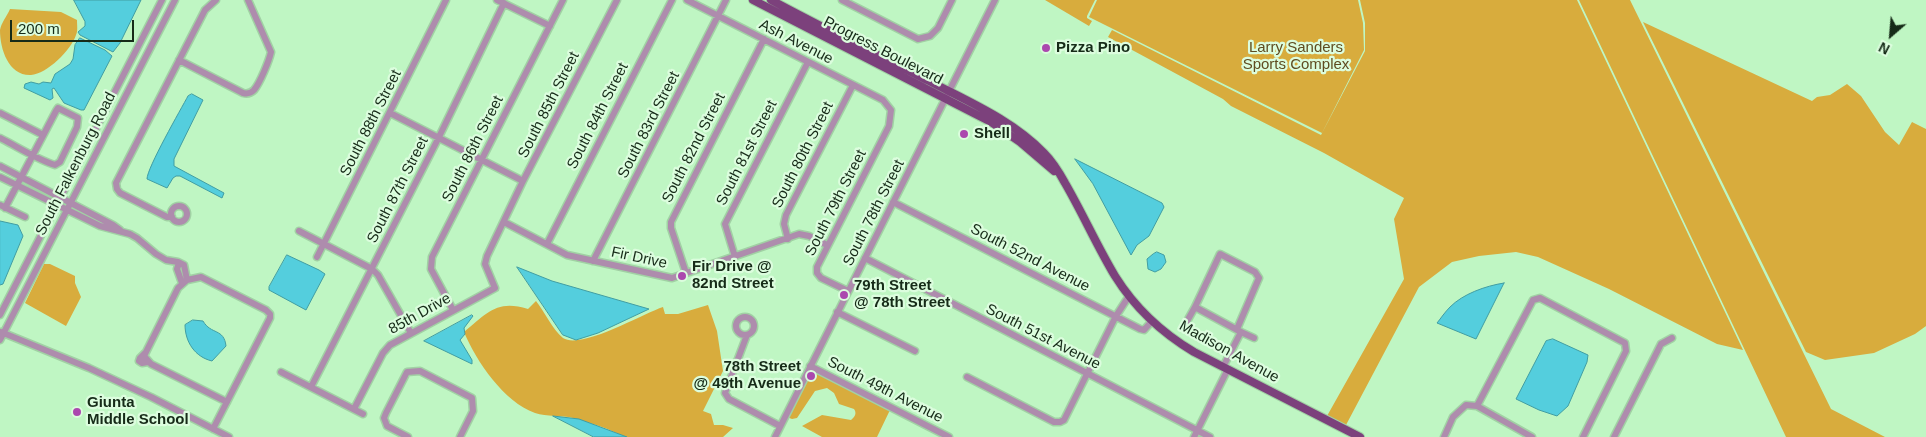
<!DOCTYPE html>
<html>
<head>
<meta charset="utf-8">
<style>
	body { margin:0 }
	#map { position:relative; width:1926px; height:437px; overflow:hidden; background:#bff6c3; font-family:Helvetica,sans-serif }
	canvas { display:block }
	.north { position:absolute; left:1866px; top:10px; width:50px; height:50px; -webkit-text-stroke:4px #dcfdde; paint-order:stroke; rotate:207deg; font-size:14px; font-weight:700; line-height:20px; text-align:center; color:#162b18 }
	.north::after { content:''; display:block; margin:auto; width:18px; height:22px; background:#162b18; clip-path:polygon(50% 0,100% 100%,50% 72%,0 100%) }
	.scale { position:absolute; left:10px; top:20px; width:124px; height:22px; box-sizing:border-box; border:2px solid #162b18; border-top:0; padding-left:6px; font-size:15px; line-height:18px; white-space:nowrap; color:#162b18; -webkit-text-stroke:4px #dcfdde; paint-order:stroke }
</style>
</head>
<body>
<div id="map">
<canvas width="1926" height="437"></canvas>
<div class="north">N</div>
<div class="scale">200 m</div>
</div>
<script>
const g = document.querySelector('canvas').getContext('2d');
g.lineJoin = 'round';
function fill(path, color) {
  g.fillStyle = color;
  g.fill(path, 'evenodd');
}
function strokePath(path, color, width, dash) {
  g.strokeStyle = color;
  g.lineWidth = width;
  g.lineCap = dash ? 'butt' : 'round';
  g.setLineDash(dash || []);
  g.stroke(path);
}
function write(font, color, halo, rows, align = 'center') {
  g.font = font + ' Helvetica,sans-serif';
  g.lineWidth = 4.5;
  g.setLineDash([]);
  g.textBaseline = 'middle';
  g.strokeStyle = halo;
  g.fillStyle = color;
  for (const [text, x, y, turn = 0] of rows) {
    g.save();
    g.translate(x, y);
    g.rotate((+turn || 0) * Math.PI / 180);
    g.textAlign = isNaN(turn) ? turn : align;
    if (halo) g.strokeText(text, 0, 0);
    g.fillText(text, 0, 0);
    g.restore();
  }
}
const green = new Path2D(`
	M1045 0H1095L1087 16V18L1092 21 1089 26Z
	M1097 0H1358L1363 23 1364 50 1322 133 1089 17Z
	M1360 0H1577L1743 350 1717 344 1609 289 1538 257 1516 252 1479 256 1452 262 1419 287 1346 425 1327 416 1404 279 1394 219 1404 198 1324 153 1231 106 1223 99 1108 37 1112 30 1321 135 1365 51V23Z
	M1579 0H1630L1831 409 1885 437H1786Z
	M10 9 61 12 77 20C77 26 78 31 76 35 71 50 47 74 31 75 9 76 0 50 0 30 1 23 7 16 10 9Z
	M1643 22 1812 101 1817 97 1830 95 1847 84 1861 96 1885 132 1899 145 1912 122 1926 129V326L1915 334 1874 353 1825 360 1806 352Z
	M44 264H50L75 276V283L81 297 66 326 25 303Z
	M536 301C545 312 552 329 563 338 581 350 642 314 663 307L665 314H678L708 305 717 331 723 371 703 411 711 414 714 425H723L733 428 723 437H627C617 434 609 429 599 426 591 423 582 421 573 418 561 415 547 417 535 413 504 402 476 361 464 332 487 313 497 299 528 309Z
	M811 369 890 410 877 437H822L802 426 822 415 851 420C855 417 857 413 854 409L839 404 834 393 827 388 815 391 797 418 792 419 787 417Z`);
const water = new Path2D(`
	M74 0H141L120 43 113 52 80 35 78 32 85 26V22Z
	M80 38 105 50 112 56 84 110H81L64 103 54 88 52 89 53 98 50 100 24 88 25 84 31 82 39 84 43 82 51 83 55 74 70 64 73 59 75 45Z
	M192 94 203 100 174 159V166L224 193 222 198 180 176H176L173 178 167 188 147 179C147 168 181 109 188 96Z
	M1075 159 1162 203 1164 207 1149 236 1137 245 1131 255 1093 184Z
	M0 221 18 225 23 236 3 284 0 285Z
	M1157 252 1164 255 1166 262 1161 269 1155 272 1148 269 1147 259 1153 254Z
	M287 255 319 270 325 274 306 310 269 290V287Z
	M517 267 552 281 649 309 598 333 576 340 563 335Z
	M1504 283 1476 339 1437 323C1441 318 1445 312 1450 307 1463 294 1485 286 1504 283Z
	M472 315 473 316 464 328 465 334 460 340 472 360V364L424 341Z
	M193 320 203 321C211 335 224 328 226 346L212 361C195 357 185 342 185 325Z
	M1553 339 1588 355 1587 362 1568 406 1557 416 1539 410 1516 399 1546 341Z
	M553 416 579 419 627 437H594Z`);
const minor = new Path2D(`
	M497 0 550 26
	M687 0 883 100 891 110 889 126 817 267V273L821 278 848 291
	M842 0 918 39 930 36 938 28 952 0
	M179 60 243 93C247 94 251 93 254 90 260 83 269 61 271 52L248 0
	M0 113 43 135
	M390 113 523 181
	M0 138C18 147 36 159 55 165L60 162 77 127 78 118 58 108 56 111 5 208
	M0 166 113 225 120 230
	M0 177 100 226 130 234 137 238 156 254 166 260 178 262 184 265 187 280
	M893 202 1140 329 1144 330 1152 321
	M0 205 25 217
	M171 214a8 8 0 1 1 16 0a8 8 0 1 1-16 0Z
	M172 217H167L120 193 117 189 116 183 205 10 216 0
	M504 222 567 255 672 278 799 234 809 236 827 245
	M299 231 372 269 378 275 411 333
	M788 239 784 224 786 215 853 85
	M547 244 672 0
	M317 257 446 0
	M735 257 725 224 808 62
	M865 258 1210 437
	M593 261 726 0
	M179 263 177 269 182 283
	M686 273 671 228V222L764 39
	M453 310 431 269 432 257 563 0
	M837 312 915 351
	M0 315 162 0
	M736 326a9 9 0 1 1 18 0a9 9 0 1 1-18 0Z
	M1186 323 1195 307
	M1 332 89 368 151 397 229 437
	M1241 332 1254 338
	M747 335 725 393 729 399 780 426
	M0 340 175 0
	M145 353 140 358 139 361 142 363 148 362
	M810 366 949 437
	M1223 367 1241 332 1195 307 1220 254 1255 272 1259 278 1237 329
	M281 372 363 414
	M967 377 1054 422H1060L1064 420 1116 316 1129 296
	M311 387 438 139 504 3
	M1477 406 1533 300 1540 298 1625 343 1626 351 1583 437
	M354 409 383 353 390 345 495 288 485 264 487 256 523 181 617 0
	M213 429 270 318V314L266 310 201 277 187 280 178 288 144 356 151 364 227 402
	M408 437 387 426 384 418 386 413 407 372 420 371 472 398 473 411 460 437
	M775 437 995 0
	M1194 437 1228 369
	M1444 437 1453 417 1466 405 1477 406 1532 437
	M1614 437 1661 344 1672 338`);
const major = new Path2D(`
	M753 0 991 122 1020 142 1054 171
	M771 0C823 28 876 54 929 81 969 102 1012 120 1044 153 1053 162 1059 172 1065 183 1083 214 1097 246 1115 276 1135 308 1162 333 1194 352L1360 437`);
const markers = [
	[1046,48,5,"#ab48ae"],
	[964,134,5,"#ab48ae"],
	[682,276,5,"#ab48ae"],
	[844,295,5,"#ab48ae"],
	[811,376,5,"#ab48ae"],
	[77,412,5,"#ab48ae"]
];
const streetNames = [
	["Ash Avenue",796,42,27],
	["Progress Boulevard",883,51,27],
	["South 85th Street",549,105,-63],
	["South 84th Street",598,116,-63],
	["South 88th Street",371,123,-63],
	["South 83rd Street",649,125,-63],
	["South 82nd Street",694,148,-63],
	["South 86th Street",473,149,-63],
	["South 81st Street",747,153,-63],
	["South 80th Street",803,155,-63],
	["South Falkenburg Road",76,164,-63],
	["South 87th Street",398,190,-63],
	["South 79th Street",836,203,-63],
	["South 78th Street",874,213,-63],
	["Fir Drive",639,258,12],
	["South 52nd Avenue",1030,258,27],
	["85th Drive",420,314,-29],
	["South 51st Avenue",1043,337,27],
	["Madison Avenue",1229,352,29],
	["South 49th Avenue",885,390,27]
];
const poiNames = [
	["Pizza Pino",1056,48],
	["Shell",974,134],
	["Fir Drive @",692,267],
	["82nd Street",692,284],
	["79th Street",854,286],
	["@ 78th Street",854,303],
	["78th Street",801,367,"right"],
	["@ 49th Avenue",801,384,"right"],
	["Giunta",87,403],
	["Middle School",87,420]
];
const parkNames = [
	["Larry Sanders",1296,48],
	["Sports Complex",1296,65]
];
fill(green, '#d8ac3d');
fill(water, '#54cedd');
strokePath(water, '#419da2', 1);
strokePath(minor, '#a1d1a4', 9);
strokePath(major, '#a1d1a4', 10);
strokePath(minor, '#ae8cad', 6);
strokePath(major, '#7c417c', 8);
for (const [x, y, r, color] of markers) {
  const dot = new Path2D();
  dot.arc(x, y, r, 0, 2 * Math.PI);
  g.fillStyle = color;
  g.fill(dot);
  strokePath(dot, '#dcfdde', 2);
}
write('15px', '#162b18', '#dcfdde', streetNames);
write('bold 15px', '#162b18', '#dcfdde', poiNames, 'left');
write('15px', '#5f4c20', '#dcfdde', parkNames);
</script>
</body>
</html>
